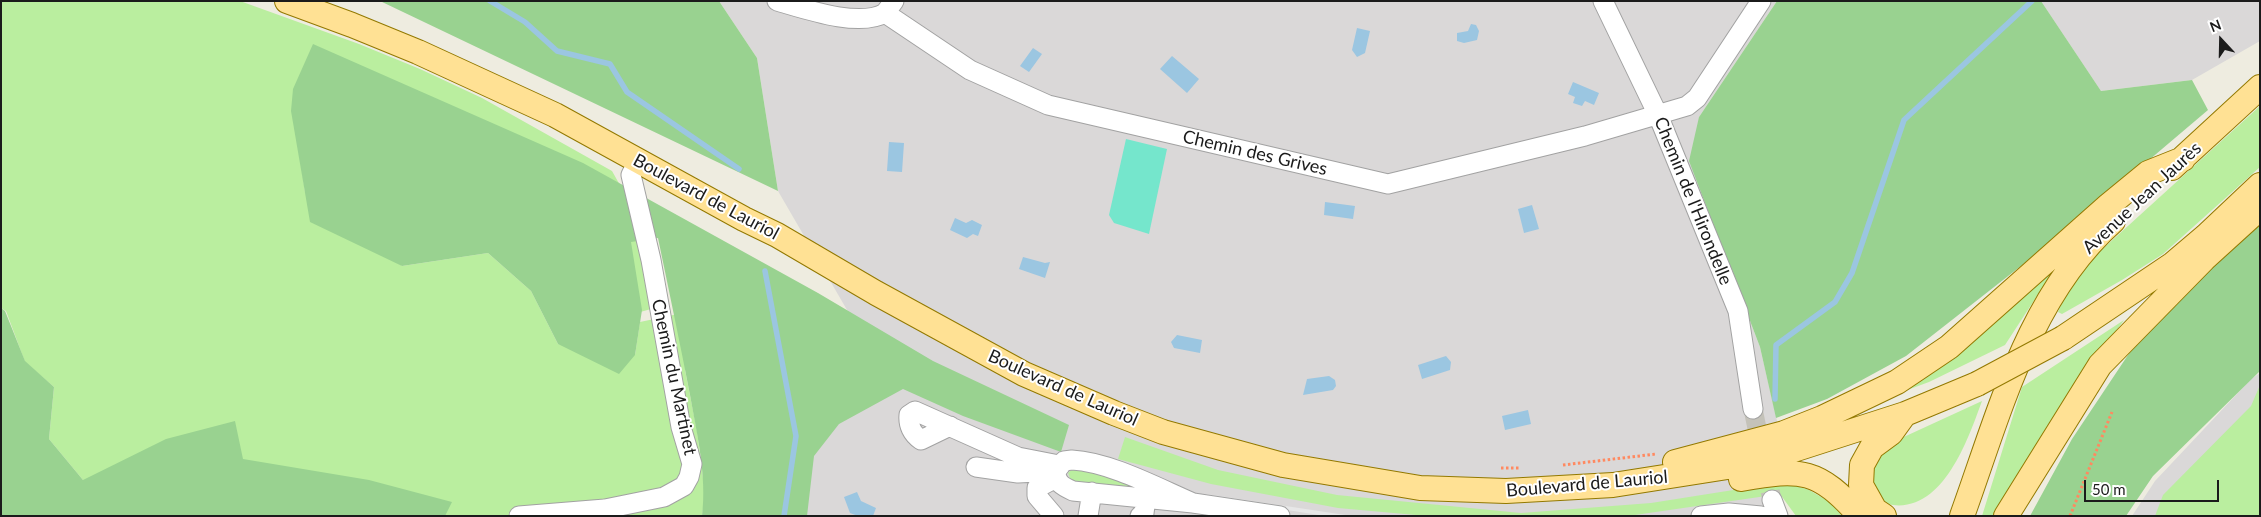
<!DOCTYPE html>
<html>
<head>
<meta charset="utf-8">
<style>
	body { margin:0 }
	#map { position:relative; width:2261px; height:517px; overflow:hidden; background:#eeece0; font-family:Lato,sans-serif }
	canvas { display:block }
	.frame { position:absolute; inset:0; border:2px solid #1b1b1b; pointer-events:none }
	.north { position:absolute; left:2196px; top:15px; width:50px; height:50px; -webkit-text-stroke:4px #fff; paint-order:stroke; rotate:339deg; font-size:14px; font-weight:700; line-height:20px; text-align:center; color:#1b1b1b }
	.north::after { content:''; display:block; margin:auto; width:18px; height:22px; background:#1b1b1b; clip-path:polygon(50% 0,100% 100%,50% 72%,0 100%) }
	.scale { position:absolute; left:2084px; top:480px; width:135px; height:22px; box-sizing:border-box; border:2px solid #1b1b1b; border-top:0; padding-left:6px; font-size:15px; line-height:18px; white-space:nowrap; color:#1b1b1b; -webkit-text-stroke:4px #fff; paint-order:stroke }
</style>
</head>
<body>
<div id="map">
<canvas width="2261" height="517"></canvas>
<div class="frame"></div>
<div class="north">N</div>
<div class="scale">50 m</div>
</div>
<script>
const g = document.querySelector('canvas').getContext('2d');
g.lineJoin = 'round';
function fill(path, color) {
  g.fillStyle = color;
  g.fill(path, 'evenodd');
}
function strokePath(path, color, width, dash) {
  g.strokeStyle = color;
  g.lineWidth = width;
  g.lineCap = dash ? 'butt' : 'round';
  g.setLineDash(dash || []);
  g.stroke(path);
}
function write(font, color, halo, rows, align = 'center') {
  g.font = font + ' Lato,sans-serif';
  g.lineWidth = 4;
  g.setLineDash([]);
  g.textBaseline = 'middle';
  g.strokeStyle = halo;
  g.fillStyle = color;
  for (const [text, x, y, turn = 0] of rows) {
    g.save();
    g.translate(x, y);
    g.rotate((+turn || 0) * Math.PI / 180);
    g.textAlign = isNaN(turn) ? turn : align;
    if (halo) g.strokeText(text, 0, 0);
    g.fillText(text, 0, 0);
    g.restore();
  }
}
const residential = new Path2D(`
	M719 1H1777L1699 117 1737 287 1760 347 1777 421 1767 516H789L802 433 894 391 778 191 757 58Z
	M2041 1H2260V41L2192 80 2101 91Z
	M2260 373V516H2132L2155 481 2251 379Z`);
const grass = new Path2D(`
	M1 1H240L359 44 420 69 482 98 612 171 625 194 642 257 651 309 619 318 300 156 305 192 402 266 488 253 531 291 558 344 635 355 640 322 706 308 685 370 697 431 705 494 702 516H389L83 480 49 439 54 387 25 362 6 311 1 308Z
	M2260 106V167L2163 254 2122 280 2062 314 2058 312 2067 289 2085 265Z
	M2063 256 2005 345 1929 382 1891 396Z
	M2124 320 2090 367 1994 516H1982L2022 387Z
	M2260 385V516H2155L2163 495 2251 406Z
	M1982 401C1969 436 1943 517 1887 504 1875 496 1870 478 1872 464L1895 441Z
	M1125 437 1218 470 1337 495 1521 513 1651 503 1784 482 1809 490 1830 502 1842 516H1796L1780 494 1628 516H1427L1338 508 1211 484 1118 459Z
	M1073 468 1135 482 1140 490 1072 483 1068 473Z`);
const forest = new Path2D(`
	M380 1H719L757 58 778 191Z
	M1777 1H2041L2101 91 2192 80 2208 110 2063 233 1906 356 1827 399 1776 418 1760 347 1689 161 1699 117Z
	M313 44 583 163 818 293 933 361 1069 425 1061 452 963 416 903 389 839 424 814 456 807 516H702C707 476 697 434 690 395 680 343 669 291 658 238L631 242 642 310 635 355 619 374 558 344 531 291 488 253 402 266 310 222 291 111 293 89Z
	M2260 219V371L2153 476 2126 516H2030L2072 439 2138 340Z
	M1 308 5 311 25 361 54 387 49 439 83 480 166 439 235 421 243 459 369 480 452 502 445 516H1Z`);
const pitch = new Path2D(`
	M1126 139 1167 149 1149 234 1114 223 1109 215Z`);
const parking = new Path2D(`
	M1206 494 1352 516H1325L1205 497Z`);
const water = new Path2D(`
	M1471 24 1476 25 1479 31 1477 40 1464 43 1457 41V33L1468 31Z
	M1357 28 1370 31 1365 53 1357 57 1352 50Z
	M1033 48 1042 54 1029 72 1020 66Z
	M1172 56 1199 79 1187 93 1160 69Z
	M1573 82 1599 93 1594 105 1585 101 1582 106 1573 103 1575 97 1568 94Z
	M889 142 904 143 902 172 887 171Z
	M1325 202 1355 206 1353 219 1324 215Z
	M1532 205 1539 229 1524 233 1518 209Z
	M955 218 966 223 972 220 982 225 978 236 973 234 967 238 950 230Z
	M1023 257 1045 263 1050 262 1045 278 1019 269Z
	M1177 335 1202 340 1200 353 1174 348 1171 342Z
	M1446 356 1451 362 1450 370 1422 379 1418 365Z
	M1329 376 1335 380 1336 386 1333 390 1303 395 1307 379Z
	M1528 410 1531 424 1505 430 1502 416Z
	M857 492 861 501 876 508 873 516H858L850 513 844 497Z`);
const stream = new Path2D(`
	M490 1 525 22 557 51 610 64 627 92 739 169
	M765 271 796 436 784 516
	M1775 399 1776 345 1835 302 1852 273 1904 120 2032 1`);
const minorTunnel = new Path2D(`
	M1753 409 1772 500`);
const path = new Path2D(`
	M1563 465 1656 454
	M1501 468H1520
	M2070 516 2112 412`);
const minor = new Path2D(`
	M777 1C805 9 859 28 885 13
	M894 1 885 13 970 70 1048 105 1388 184 1585 136 1687 106 1697 98 1761 1
	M1603 1 1658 115 1738 311 1753 409
	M950 426 921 440C912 434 908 425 909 415L915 411 1018 457 1059 465
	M1072 460C1110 462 1158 488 1193 503L1073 491C1062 486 1056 483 1056 471L1064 461Z
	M976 467 1018 473 1055 471
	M1772 500 1778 516
	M1193 503 1280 516
	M519 516 605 509 664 497 684 486 689 477 692 464 681 427 651 260 631 175 638 161
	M1054 516 1037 496V488L1056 478
	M1088 516 1092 492
	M1140 516 1144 513 1146 498
	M1701 516 1729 513 1761 516`);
const major = new Path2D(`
	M287 1 352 25 418 52 555 115 744 219 777 235 876 293 1024 374 1114 413 1163 432 1283 465 1420 488 1506 491 1613 485 1753 463 1905 414 1977 384
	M2172 168 2260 87
	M2063 338 2173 264 2206 236 2260 185
	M1675 462 1784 433 1822 418 1897 382 1949 347 2109 205 2148 173 2183 159
	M1741 479C1802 468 1818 469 1860 516
	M1884 516 1875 510 1861 485 1862 465 1872 447 1891 433 1904 415
	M1962 516C1999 414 2029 295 2113 221
	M2006 516 2100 365 2204 259 2260 208`);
const majorBridge = new Path2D(`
	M1977 384 2063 338`);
const streetNames = [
	["Chemin des Grives",1255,153,13],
	["Boulevard de Lauriol",706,197,28],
	["Avenue Jean Jaurès",2142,198,-43],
	["Chemin de l'Hirondelle",1693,201,68],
	["Chemin du Martinet",674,377,78],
	["Boulevard de Lauriol",1063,388,24],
	["Boulevard de Lauriol",1587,484,-5]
];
fill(residential, '#dad8d8');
fill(grass, '#baee9f');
fill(forest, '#99d290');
fill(pitch, '#75e6cc');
fill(parking, '#e7e7e7');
fill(water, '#9bc6e1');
strokePath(stream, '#9bc6e1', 5.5);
strokePath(minorTunnel, '#c4c2b9', 19, [19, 9]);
strokePath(minor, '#a2a2a2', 21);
strokePath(major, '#937900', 26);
strokePath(path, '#ff8960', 3, [2.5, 2.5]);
strokePath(minor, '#fff', 19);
strokePath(major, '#ffe194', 24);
strokePath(majorBridge, '#937900', 26, []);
strokePath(majorBridge, '#ffe194', 24);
write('18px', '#1b1b1b', '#fff', streetNames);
</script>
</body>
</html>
